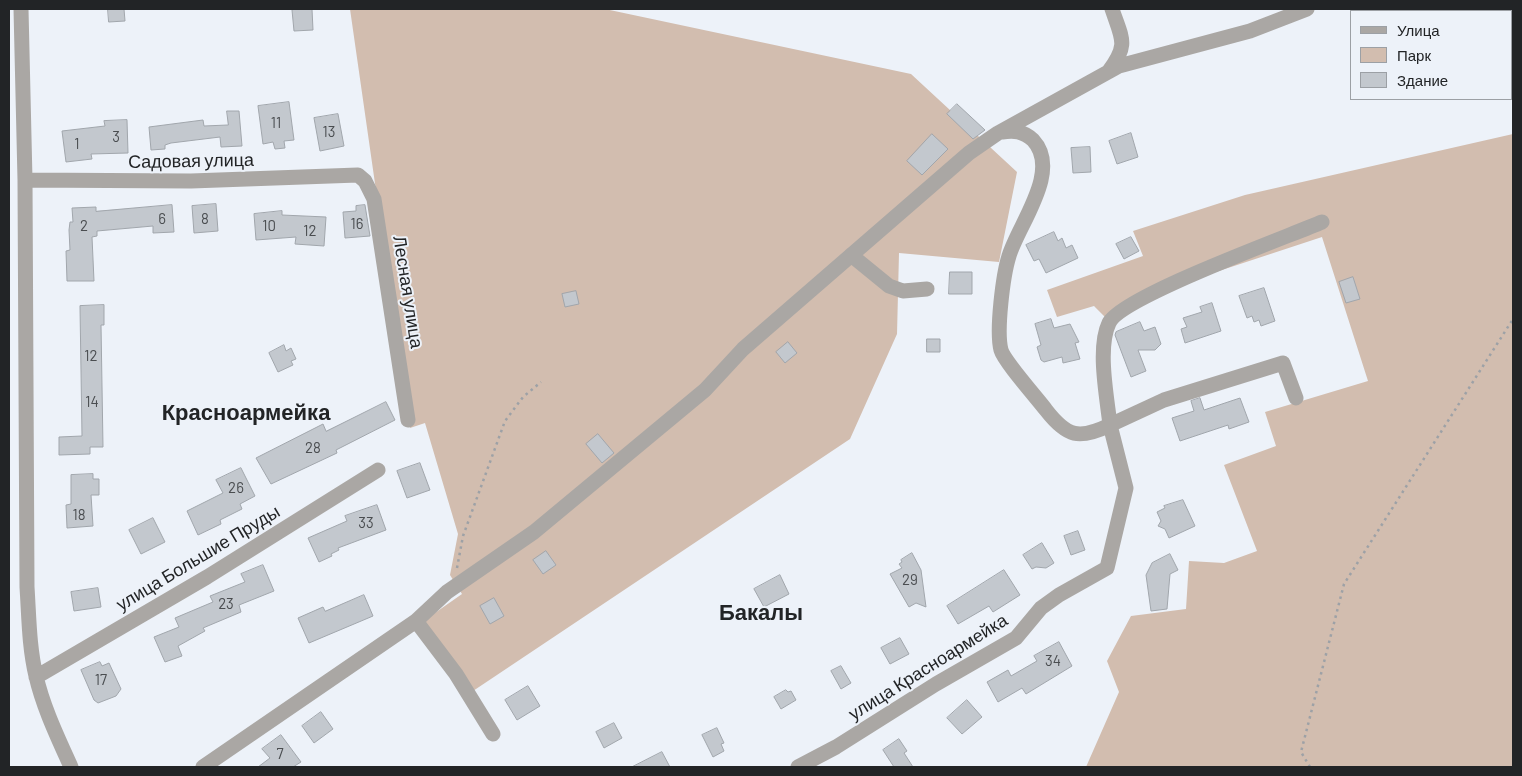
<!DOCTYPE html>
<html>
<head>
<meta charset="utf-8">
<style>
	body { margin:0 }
	#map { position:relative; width:1522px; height:776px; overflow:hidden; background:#edf2f9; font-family:Barlow,sans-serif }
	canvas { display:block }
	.frame { position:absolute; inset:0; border:10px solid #222426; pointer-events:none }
	.legend { position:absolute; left:1350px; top:10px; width:162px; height:90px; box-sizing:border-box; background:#edf2f9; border:1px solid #9ca0a5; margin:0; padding:6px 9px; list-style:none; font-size:15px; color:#222426 }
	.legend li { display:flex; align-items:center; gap:10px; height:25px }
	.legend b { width:25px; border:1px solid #9ca0a5 }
</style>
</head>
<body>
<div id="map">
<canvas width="1522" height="776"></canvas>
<div class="frame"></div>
<ul class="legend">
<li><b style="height:6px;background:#aaa7a4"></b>Улица</li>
<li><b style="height:14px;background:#d2bdaf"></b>Парк</li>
<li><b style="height:14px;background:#c3c8ce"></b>Здание</li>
</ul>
</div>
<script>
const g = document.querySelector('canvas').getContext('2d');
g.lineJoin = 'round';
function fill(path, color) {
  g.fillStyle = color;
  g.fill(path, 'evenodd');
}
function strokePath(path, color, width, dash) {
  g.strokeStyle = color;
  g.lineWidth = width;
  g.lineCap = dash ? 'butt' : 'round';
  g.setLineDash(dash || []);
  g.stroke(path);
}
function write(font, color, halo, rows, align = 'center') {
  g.font = font + ' Barlow,sans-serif';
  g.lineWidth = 4;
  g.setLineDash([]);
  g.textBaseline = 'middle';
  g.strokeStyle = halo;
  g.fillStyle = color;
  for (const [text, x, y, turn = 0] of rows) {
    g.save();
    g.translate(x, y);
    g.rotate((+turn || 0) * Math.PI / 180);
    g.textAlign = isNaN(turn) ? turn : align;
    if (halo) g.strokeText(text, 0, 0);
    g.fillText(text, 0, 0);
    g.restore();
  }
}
const green = new Path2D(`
	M350 9H605L911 74 1017 172 999 262 899 253 897 334 850 439 473 691 422 622 462 594 450 575 458 534 425 423 410 428Z
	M1513 134V767H1086L1119 692 1107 661 1131 616 1186 609 1189 561 1224 563 1257 551 1224 465 1276 446 1265 412 1368 381 1322 237 1146 295 1108 320 1094 306 1057 317 1047 290 1143 256 1133 231 1245 195Z`);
const building = new Path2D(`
	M108 9H124L125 21 109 22Z
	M312 9 313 30 294 31 292 10Z
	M289 102 294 140 284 141 285 148 275 149 273 142 263 144 258 106Z
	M957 104 985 130 973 139 947 114Z
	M227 111H239L242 146 221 147 220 137 171 143 165 145V149L151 150 149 127 203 120 204 126 228 125Z
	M338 114 344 146 320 151 314 118Z
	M127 120 128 153 91 154 92 159 66 162 62 131 105 126 104 121Z
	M1131 133 1138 157 1117 164 1109 141Z
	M932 134 948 149 922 175 907 161Z
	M1090 147 1091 172 1073 173 1071 148Z
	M216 204 218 231 194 233 192 206Z
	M172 205 174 232 153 233V226L97 231V236L92 237 94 281H67L66 251 70 250 69 230 70 222H73L72 208 96 207V211Z
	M365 205 370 236 345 238 343 212 356 211V206Z
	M282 211V215L326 217 324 246 295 244 296 237 256 240 254 214Z
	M1054 232 1058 241 1062 238 1066 248 1072 245 1078 258 1046 273 1039 259 1034 261 1026 245Z
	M1131 237 1139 251 1124 259 1116 244Z
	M950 272H972V294H949Z
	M1353 277 1360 299 1346 303 1339 282Z
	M1264 288 1275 321 1261 326 1259 320 1254 322 1252 316 1247 318 1239 296Z
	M576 291 579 304 565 307 562 294Z
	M1212 303 1221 331 1185 343 1181 329 1187 327 1183 318 1202 312 1200 307Z
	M104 305V325H101L103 447H90V454L59 455V437L82 436 80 306Z
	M1051 319 1054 328 1070 324 1079 342 1075 343 1080 359 1063 363 1062 357 1044 362 1041 360 1037 347 1041 345 1035 324Z
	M1140 322 1144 331 1155 327 1161 344 1155 350H1138L1146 371 1131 377 1115 335 1116 332Z
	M927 339H940V352H927Z
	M788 342 797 353 785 363 776 352Z
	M284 345 286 351 291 348 296 359 291 361 293 365 278 372 269 353Z
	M1200 398 1204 410 1240 398 1249 422 1229 429 1228 425 1180 441 1172 418 1194 411 1191 401Z
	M386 402 395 420 336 450 337 453 271 484 256 458 323 424 326 431Z
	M598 434 614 453 602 463 586 444Z
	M420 463 430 490 407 498 397 471Z
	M241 468 255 496 240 504 242 509 220 520 221 524 198 535 187 511 223 493 216 480Z
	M93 474V479H99V495H91L93 526 67 528 66 505 71 504V475Z
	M1183 500 1195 526 1169 538 1165 529 1158 526 1161 521 1157 512 1165 508 1164 506Z
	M377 505 386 530 338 548 339 550 331 554 332 556 319 562 308 538 347 521 345 516Z
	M153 518 165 542 141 554 129 530Z
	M1078 531 1085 550 1071 555 1064 536Z
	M1042 543 1054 563 1046 568 1036 567 1032 569 1023 555Z
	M546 551 556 565 543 574 533 560Z
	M912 553 921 570 926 607 916 603 909 607 890 574 902 568 899 564 902 562 901 560Z
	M1170 554 1178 570 1170 574 1167 609 1151 611 1146 575 1152 563Z
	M263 565 274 591 239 605 241 612 203 628 205 631 178 646 182 656 165 662 154 637 179 627 175 618 213 602 210 596 245 582 241 574Z
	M1004 570 1020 595 993 612 989 606 958 624 947 606Z
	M780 575 789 594 764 607 754 589Z
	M98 588 101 607 74 611 71 592Z
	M364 595 373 616 309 643 298 618 323 607 325 611Z
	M494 598 504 616 490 624 480 606Z
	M900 638 909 654 890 664 881 648Z
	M1059 642 1072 666 1026 694 1022 688 998 702 987 682 1008 670 1011 676 1037 661 1034 656Z
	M100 662 102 666 109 663 121 689 116 696 98 703 94 700 81 670Z
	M841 666 851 683 841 689 831 671Z
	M528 686 540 706 517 720 505 700Z
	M786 690 788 692 791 691 796 700 781 709 774 697Z
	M967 700 982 717 962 734 947 718Z
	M321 712 333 729 314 743 302 726Z
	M614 723 622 738 604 748 596 732Z
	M717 728 724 743 721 744 724 751 713 757 702 735Z
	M281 735 301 762 293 767H258L270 758 262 749Z
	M899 739 907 751 904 753 913 767H894L883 750Z
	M662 752 670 767H632Z`);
const path = new Path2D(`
	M457 568 463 536 505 421 523 397 541 382
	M1310 767 1301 752 1344 584 1513 319`);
const minor = new Path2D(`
	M21 9 25 180 27 587C29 617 29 647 36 676 43 707 58 738 71 767
	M1482 9 1490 11
	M1511 18 1513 19
	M1109 71C1129 44 1122 39 1112 9
	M25 180 191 181 358 175 365 181 374 199 408 420
	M851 255 889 286 903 291 927 289
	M1296 398 1283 363 1164 400 1110 425C1107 397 1097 348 1109 323 1121 297 1287 237 1322 222
	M416 621 456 674 493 734
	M36 677 207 577 378 470
	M203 767 416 621 447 592 534 532 705 390 743 349 969 153 998 133 1119 66 1250 31 1307 9
	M798 767 836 747 936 684 1016 638 1041 608 1059 595 1107 568 1126 488 1110 425C1079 440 1067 437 1046 410 1037 398 1004 361 1001 350 996 331 1003 275 1009 256 1018 225 1062 171 1033 140 1023 131 1014 130 1002 132`);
const numberNames = [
	["11",276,123],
	["13",329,132],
	["3",116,137],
	["1",77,144],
	["6",162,219],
	["8",205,219],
	["16",357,224],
	["2",84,226],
	["10",269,226],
	["12",310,231],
	["12",91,356],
	["14",92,402],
	["28",313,448],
	["26",236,488],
	["18",79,515],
	["33",366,523],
	["29",910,580],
	["23",226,604],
	["34",1053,661],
	["17",101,680],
	["7",280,754]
];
const streetNames = [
	["Садовая улица",191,161,-1],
	["Лесная улица",408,292,81],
	["улица Большие Пруды",198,558,-31],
	["улица Красноармейка",928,667,-32]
];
const districtNames = [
	["Красноармейка",246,413],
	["Бакалы",761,613]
];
fill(green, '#d2bdaf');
fill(building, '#c3c8ce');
strokePath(building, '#a1a6ac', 1);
strokePath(path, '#9da1a6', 2.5, [2.5, 4]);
strokePath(minor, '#aaa7a4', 15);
write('15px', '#4a4d50', null, numberNames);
write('18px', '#222426', '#edf2f9', streetNames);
write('bold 22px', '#222426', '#edf2f9', districtNames);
</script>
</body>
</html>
